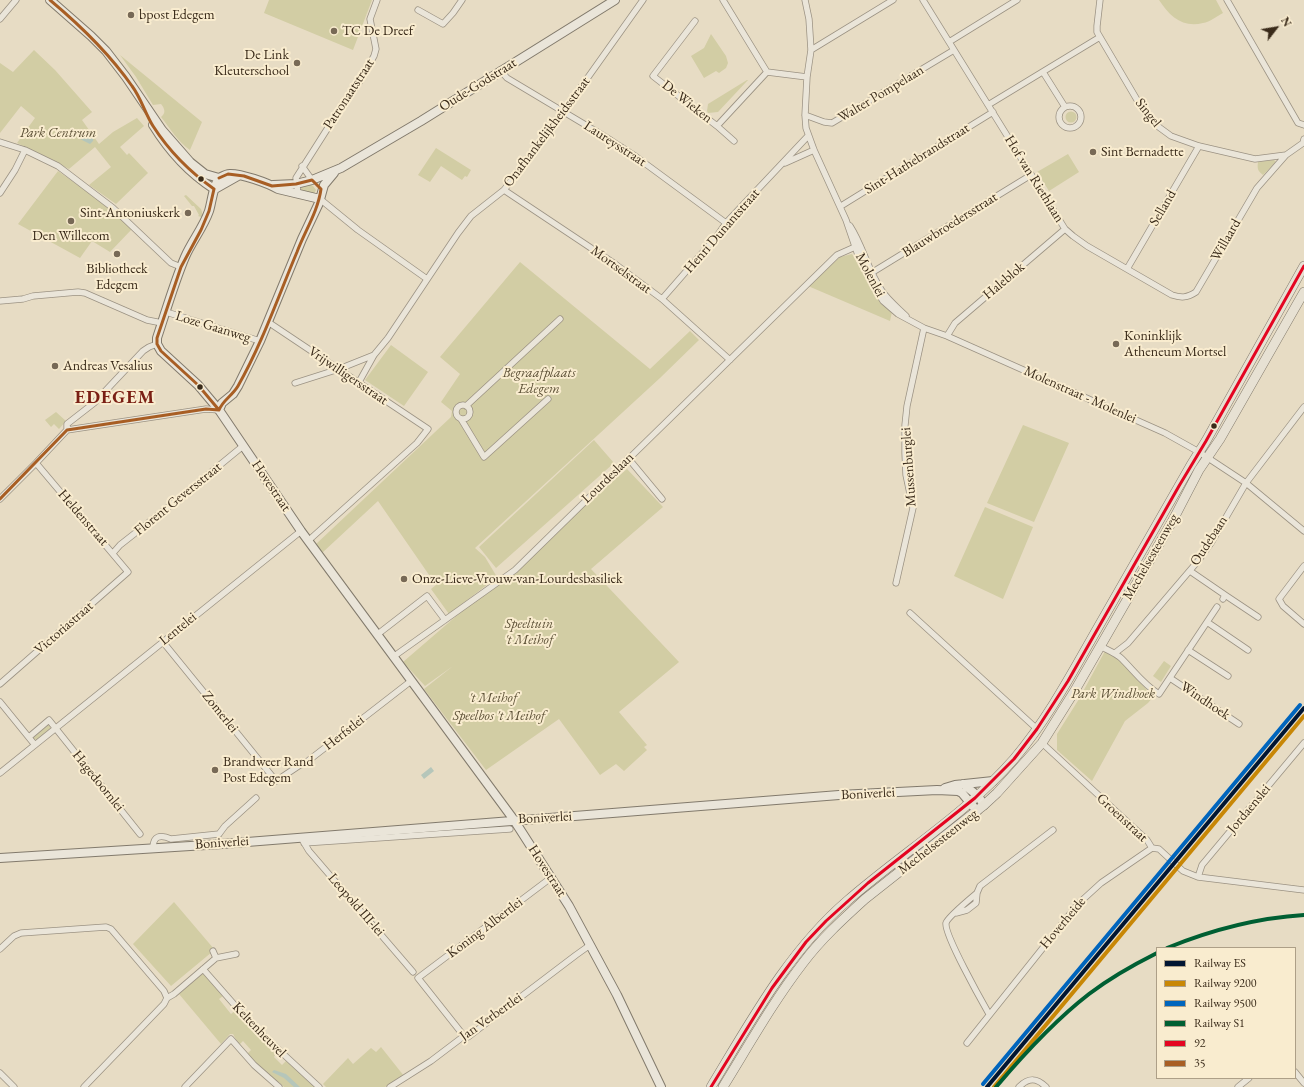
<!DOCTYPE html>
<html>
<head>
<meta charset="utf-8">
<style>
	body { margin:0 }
	#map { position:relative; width:1304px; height:1087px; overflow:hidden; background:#e7dcc4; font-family:"EB Garamond",serif }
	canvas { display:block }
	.legend { position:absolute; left:1156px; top:947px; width:140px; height:132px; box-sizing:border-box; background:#f9eccf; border:1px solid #ad9f87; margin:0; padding:5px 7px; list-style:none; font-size:12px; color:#3a2b1a }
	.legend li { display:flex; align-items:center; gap:8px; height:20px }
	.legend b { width:20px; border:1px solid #ad9f87 }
	.north { position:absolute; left:1256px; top:8px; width:40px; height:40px; -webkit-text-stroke:3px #f9eccf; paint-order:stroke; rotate:59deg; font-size:11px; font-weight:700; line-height:16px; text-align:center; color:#3a2b1a }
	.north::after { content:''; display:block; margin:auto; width:14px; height:18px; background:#3a2b1a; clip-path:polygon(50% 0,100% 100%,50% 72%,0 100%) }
</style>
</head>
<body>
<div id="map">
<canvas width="1304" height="1087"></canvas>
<ul class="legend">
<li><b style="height:5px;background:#011633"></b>Railway ES</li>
<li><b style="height:5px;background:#c88706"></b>Railway 9200</li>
<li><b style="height:5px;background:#0065bd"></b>Railway 9500</li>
<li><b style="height:5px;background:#005f33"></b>Railway S1</li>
<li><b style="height:5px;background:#e40521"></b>92</li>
<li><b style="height:5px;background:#a85e24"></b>35</li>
</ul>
<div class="north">N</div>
</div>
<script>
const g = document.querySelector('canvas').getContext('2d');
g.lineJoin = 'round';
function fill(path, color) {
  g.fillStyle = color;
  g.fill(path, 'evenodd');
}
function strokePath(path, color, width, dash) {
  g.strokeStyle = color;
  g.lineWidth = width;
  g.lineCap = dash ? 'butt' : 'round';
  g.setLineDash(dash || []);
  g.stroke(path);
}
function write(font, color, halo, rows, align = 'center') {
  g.font = font + ' "EB Garamond",serif';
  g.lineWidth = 4;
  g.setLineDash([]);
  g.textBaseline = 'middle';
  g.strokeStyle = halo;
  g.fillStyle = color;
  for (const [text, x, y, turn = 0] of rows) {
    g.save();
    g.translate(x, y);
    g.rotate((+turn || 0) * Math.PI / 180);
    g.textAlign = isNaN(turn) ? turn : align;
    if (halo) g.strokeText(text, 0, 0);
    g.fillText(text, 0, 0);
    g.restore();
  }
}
const green = new Path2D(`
	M269 0H372L353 50 264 13Z
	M1159 0H1216L1223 13C1217 16 1210 22 1203 23 1183 28 1170 17 1159 0Z
	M711 34 726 56 728 63 726 68 719 73 716 71 704 78 691 56 704 48Z
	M34 50 55 70 92 112 82 120 99 144 113 132 137 118 144 126 120 147 127 155 129 153 148 173 116 204 89 185 111 167 95 147 69 169 17 143 35 118 21 106 0 133V63L13 72Z
	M120 55 202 122 190 150C178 142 170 128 161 117 166 113 165 109 161 104L153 105 136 77Z
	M747 80H748L718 112 708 113 707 111 708 104Z
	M1065.5 117a5.5 5.5 0 1 1 11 0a5.5 5.5 0 1 1-11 0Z
	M436 148 471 170 467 177 465 176 462 180 441 166 430 182 418 175Z
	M1068 154 1079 172 1049 191 1037 172Z
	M1274 160 1276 162 1263 175C1258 171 1257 169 1258 162Z
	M58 171 110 208 132 229 110 252 92 241 80 258 18 224Z
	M310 184 313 186 316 190 314 194 302 191 301 189V187Z
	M186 195 201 209 203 215 201 217 198 216 199 215 194 206H192L184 196Z
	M852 254 892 312 890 321 808 286 840 257Z
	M520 262 650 369 690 331 699 340 660 378 475 548 485 557 497 577 449 614 431 589 436 585 378 501 322 553 315 545 451 417 452 411 441 402 460 374 440 357Z
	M391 345 428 372 404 406 365 380Z
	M56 412 66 421 59 429 54 424 51 427 45 420Z
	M1023 425 1069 443 1034 522 987 503Z
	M594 440 614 463 496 568 479 547Z
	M627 469 663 507 591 569 679 662 619 712 647 745 644 747 647 750 624 771 616 764 600 775 559 719 486 770 424 689 453 666 425 686 403 662Z
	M985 507 1033 527 1003 599 954 576Z
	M1105 651 1119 660 1148 691 1154 696 1148 703 1125 721 1092 781 1057 750V734L1079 699Z
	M1164 661 1171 666 1161 682 1153 676Z
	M48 725 51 726 50 729 37 740 34 739V737Z
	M174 902 214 949 212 952 171 986 133 944Z
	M202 974 206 976 223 996 219 999 231 1014 236 1010 277 1052 274 1057 282 1065 286 1061 315 1087H284L279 1082H276L247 1054 251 1050 243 1041 239 1045 233 1034H230L221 1044 179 994Z
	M381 1047 404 1076 385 1087H326L323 1084 348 1058 353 1064 371 1048 376 1052Z`);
const water = new Path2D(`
	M89 132 94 136 93 141 90 144 80 139 81 137Z
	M431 767 434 771 424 779 421 775Z
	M274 1070 286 1074 300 1087H294L284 1078 272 1072Z`);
const street = new Path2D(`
	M723 0 767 72
	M805 0 809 19 811 50 807 77 805 115 806 128 814 150 846 220 858 255 873 285 883 301 898 314 924 328 947 336 1165 433 1199 452 1246 483 1304 531
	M923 0 1065 229 1073 236 1087 246 1172 295C1181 298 1187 298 1196 292L1257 188 1286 155
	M1100 0 1097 26V32L1143 110 1156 125 1171 136 1199 146 1255 159 1286 155 1303 143 1304 139
	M1227 0 1298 123 1304 125
	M418 10 443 24 453 13 462 0
	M0 19 16 0
	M695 21 653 76 717 126 767 72 807 77
	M949 42 1017 0
	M811 50 893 0
	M500 70 507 78 604 136 635 156 726 223
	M1043 72 1065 107
	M988 105 1100 37
	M1059 117a11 11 0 1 1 22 0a11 11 0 1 1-22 0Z
	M805 115 824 122 832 123 954 50
	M717 126 734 141
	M0 142 25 150 58 166 113 208 171 263 181 267
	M785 163 814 150
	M302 166 312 180
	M504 190 615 264 662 299 730 360
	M0 193 15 170 25 150
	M298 194 296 178 331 123 360 81 374 56 376 49 370 19 377 0
	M320 199 358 230 427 279
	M841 206 993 112
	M850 226C863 246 868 271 882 291 888 300 898 308 906 316
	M1127 269 1199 146
	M868 275 1031 175
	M662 299 717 236 726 223 808 136
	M0 301 23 299 33 296 78 292 85 293 147 320 162 323
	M166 312 260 341
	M268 322 428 429 417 443 308 541
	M947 336 955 323 1065 229
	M359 382 374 355 388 338 458 233 471 216 504 190 564 111 643 0
	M295 383 339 369 374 355
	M456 412a7 7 0 1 1 14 0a7 7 0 1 1-14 0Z
	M466 406 560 319
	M461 419 484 457 548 399
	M67 430 206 409 219 410
	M67 430V424L94 403 143 351 149 347 157 344
	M628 458 662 499
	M0 499 36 463 67 430
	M113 553 120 545 176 501 243 446
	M1304 566 1279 599 1283 606 1304 624
	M1190 571 1225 595 1223 599
	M896 583 913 508 906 475 905 453V425L907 406 924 328
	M1225 595 1258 617
	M910 613 1037 729
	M1207 622 1248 650
	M378 634 427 596 445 620
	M163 642 276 781 300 765 304 764 411 681
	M1100 646C1107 650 1116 653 1122 659 1134 671 1144 685 1159 694L1217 607
	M1188 650 1228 676
	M1115 653 1128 643 1198 561 1211 543 1246 483 1304 407
	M393 657 515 570 837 255 855 247
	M1170 678 1239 724
	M0 684 128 572 36 463
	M0 702 35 745
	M29 737 49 720 140 834
	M1042 743 1147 840 1152 848
	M0 773 301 531
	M219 834 225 826 256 798
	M303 841 309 851 413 972
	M304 843 510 829
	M153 848C153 836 160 834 171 839L219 834
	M1152 848 1159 849 1183 871 1198 877 1304 890
	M1198 877 1202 865 1304 743
	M977 893C971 898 947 918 946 923 944 934 981 1000 989 1014
	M956 913 967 910 976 903 977 893 980 886 1053 830
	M0 949 14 936 21 933 106 927 111 929 164 991 167 998
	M213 951 216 958 236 954
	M203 969 254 1027 319 1087
	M167 998 174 994 216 958
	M464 1036 418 978 552 877
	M967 1043 1078 904 1101 883 1152 848
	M1295 1072 1304 1083
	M0 1073 14 1087
	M84 1087 164 1004 167 998
	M185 1087 231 1039 254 1065 279 1087
	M390 1087 431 1061 464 1036 468 1037 576 955 590 945
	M1019 1087C1029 1077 1037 1078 1046 1087
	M1238 1087 1249 1078`);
const secondary = new Path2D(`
	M50 0 91 36 106 51 126 77 162 130 190 162 205 174 219 178
	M153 125C169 151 189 173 214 189
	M273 185 296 184 312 180 341 168 421 121 615 0
	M215 189 238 176
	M320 199 278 189C268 183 240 173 229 174 227 174 223 176 221 177 213 183 212 202 209 211 203 228 192 241 185 257 174 283 166 311 157 338V344L161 351 198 385 219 410 301 531 514 820 569 906 617 995 661 1087
	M219 410 222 403 233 394 238 386 260 341 302 239 319 203 324 185 334 173
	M963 784 978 796 984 805
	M945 788 955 785 993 781
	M0 858 222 844 839 795 937 790 958 791 962 793 977 811`);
const primary = new Path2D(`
	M711 1087C751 1021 788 952 847 901 902 853 966 814 1014 759 1047 720 1071 675 1096 631 1128 576 1159 520 1191 465L1206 441 1304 266
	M723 1087C749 1045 773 1002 803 963 821 939 843 919 865 899L984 805 997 793 1042 743 1074 692 1173 520 1199 470 1220 439 1304 292`);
const bus1 = new Path2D(`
	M711 1087 772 988 806 942 826 921 868 883 975 798 1014 759 1037 729 1068 681 1179 486 1206 441 1304 266`);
const bus2 = new Path2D(`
	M50 0C81 26 109 53 132 86 141 98 145 113 153 126 169 151 190 172 214 189
	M219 178 228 174 244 176 272 186 296 184 312 180 321 189C318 211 305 231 297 252 278 297 262 344 238 386 232 396 223 400 219 410
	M157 344V338L181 267 201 230 209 211 214 189
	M157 344 161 351 198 385 219 410
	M67 430 206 409 219 410
	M0 499 67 430`);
const rail1 = new Path2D(`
	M987 1087 1304 708`);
const rail2 = new Path2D(`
	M994 1087 1304 716`);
const rail3 = new Path2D(`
	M983 1084 1300 705`);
const rail4 = new Path2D(`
	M1167 948C1211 930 1256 918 1304 915
	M996 1087C1024 1054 1054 1021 1089 994 1110 978 1133 965 1157 953`);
const markers = [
	[131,15,4,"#776956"],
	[334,31,4,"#776956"],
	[297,63,4,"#776956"],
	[1093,152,4,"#776956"],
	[201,179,3.5,"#3a2b1a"],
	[188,213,4,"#776956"],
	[71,221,4,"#776956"],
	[117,254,4,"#776956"],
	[1116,344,4,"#776956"],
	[55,366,4,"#776956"],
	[200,387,3.5,"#3a2b1a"],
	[1214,426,3.5,"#3a2b1a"],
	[404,579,4,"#776956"],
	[215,770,4,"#776956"]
];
const poiNames = [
	["bpost Edegem",139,15],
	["TC De Dreef",342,31],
	["De Link",289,55,"right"],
	["Kleuterschool",289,71,"right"],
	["Sint Bernadette",1101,152],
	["Sint-Antoniuskerk",180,213,"right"],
	["Den Willecom",71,236,"center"],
	["Bibliotheek",117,269,"center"],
	["Edegem",117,285,"center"],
	["Koninklijk",1124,336],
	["Atheneum Mortsel",1124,352],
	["Andreas Vesalius",63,366],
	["Onze-Lieve-Vrouw-van-Lourdesbasiliek",412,579],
	["Brandweer Rand",223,762],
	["Post Edegem",223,778]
];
const streetNames = [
	["Oude-Godstraat",478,85,-32],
	["Patronaatstraat",349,94,-57],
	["Walter Pompelaan",881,94,-31],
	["De Wieken",687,102,38],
	["Singel",1148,113,51],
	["Onafhankelijkheidsstraat",547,132,-53],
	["Laureysstraat",615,144,33],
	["Sint-Hathebrandstraat",917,159,-32],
	["Hof van Riethlaan",1034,179,58],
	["Selland",1163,208,-60],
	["Blauwbroedersstraat",950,225,-32],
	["Henri Dunantstraat",722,231,-49],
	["Willaard",1226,240,-60],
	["Mortselstraat",621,270,36],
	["Molenlei",870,275,62],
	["Haleblok",1004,281,-40],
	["Loze Gaanweg",213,327,17],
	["Vrijwilligersstraat",348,376,34],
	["Molenstraat - Molenlei",1080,395,24],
	["Mussenburglei",909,467,-94],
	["Lourdeslaan",608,478,-44],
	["Hovestraat",271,486,56],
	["Florent Geversstraat",178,499,-39],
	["Heldenstraat",83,518,49],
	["Oudebaan",1209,541,-57],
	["Mechelsesteenweg",1151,557,-60],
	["Victoriastraat",64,628,-41],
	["Lentelei",178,629,-39],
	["Windhoek",1205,701,34],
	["Zomerlei",220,712,51],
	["Herfstlei",344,733,-38],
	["Hagedoornlei",98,781,51],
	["Boniverlei",868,794,-3],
	["Jordaenslei",1249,809,-50],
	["Boniverlei",545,818,-3],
	["Groenstraat",1122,818,43],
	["Mechelsesteenweg",938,842,-38],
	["Boniverlei",222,843,-4],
	["Hovestraat",547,871,57],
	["Leopold III-lei",356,905,49],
	["Hoverheide",1063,923,-50],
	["Koning Albertlei",485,928,-37],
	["Jan Verbertlei",491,1017,-35],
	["Keltenheuvel",259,1030,46]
];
const parkNames = [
	["Park Centrum",58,133],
	["Begraafplaats",539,373],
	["Edegem",539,389],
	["Speeltuin",529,624],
	["'t Meihof",529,640],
	["Park Windhoek",1113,694],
	["'t Meihof",493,698],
	["Speelbos 't Meihof",499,716]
];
const districtNames = [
	["EDEGEM",115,398]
];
fill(green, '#d2cda4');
fill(water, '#b5c6ba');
strokePath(street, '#9b9283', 7);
strokePath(secondary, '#827a6c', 10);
strokePath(primary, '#827a6c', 10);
strokePath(street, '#eae5d9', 5.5);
strokePath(secondary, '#eae5d9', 8);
strokePath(primary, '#e7e1d3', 9);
strokePath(bus1, '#e40521', 3);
strokePath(bus2, '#a85e24', 3);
strokePath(rail1, '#011633', 4);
strokePath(rail2, '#c88706', 4);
strokePath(rail3, '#0065bd', 4);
strokePath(rail4, '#005f33', 4);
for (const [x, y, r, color] of markers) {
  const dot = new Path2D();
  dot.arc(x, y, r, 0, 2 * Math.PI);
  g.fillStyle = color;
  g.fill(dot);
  strokePath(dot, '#f9eccf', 1.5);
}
write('14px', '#3a2b1a', '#f9eccf', poiNames, 'left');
write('14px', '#3a2b1a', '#f9eccf', streetNames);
write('italic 14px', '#5c5036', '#f9eccf', parkNames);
g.letterSpacing = '1px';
write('bold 18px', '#7a1f14', '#f9eccf', districtNames);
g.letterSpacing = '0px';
</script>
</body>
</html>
